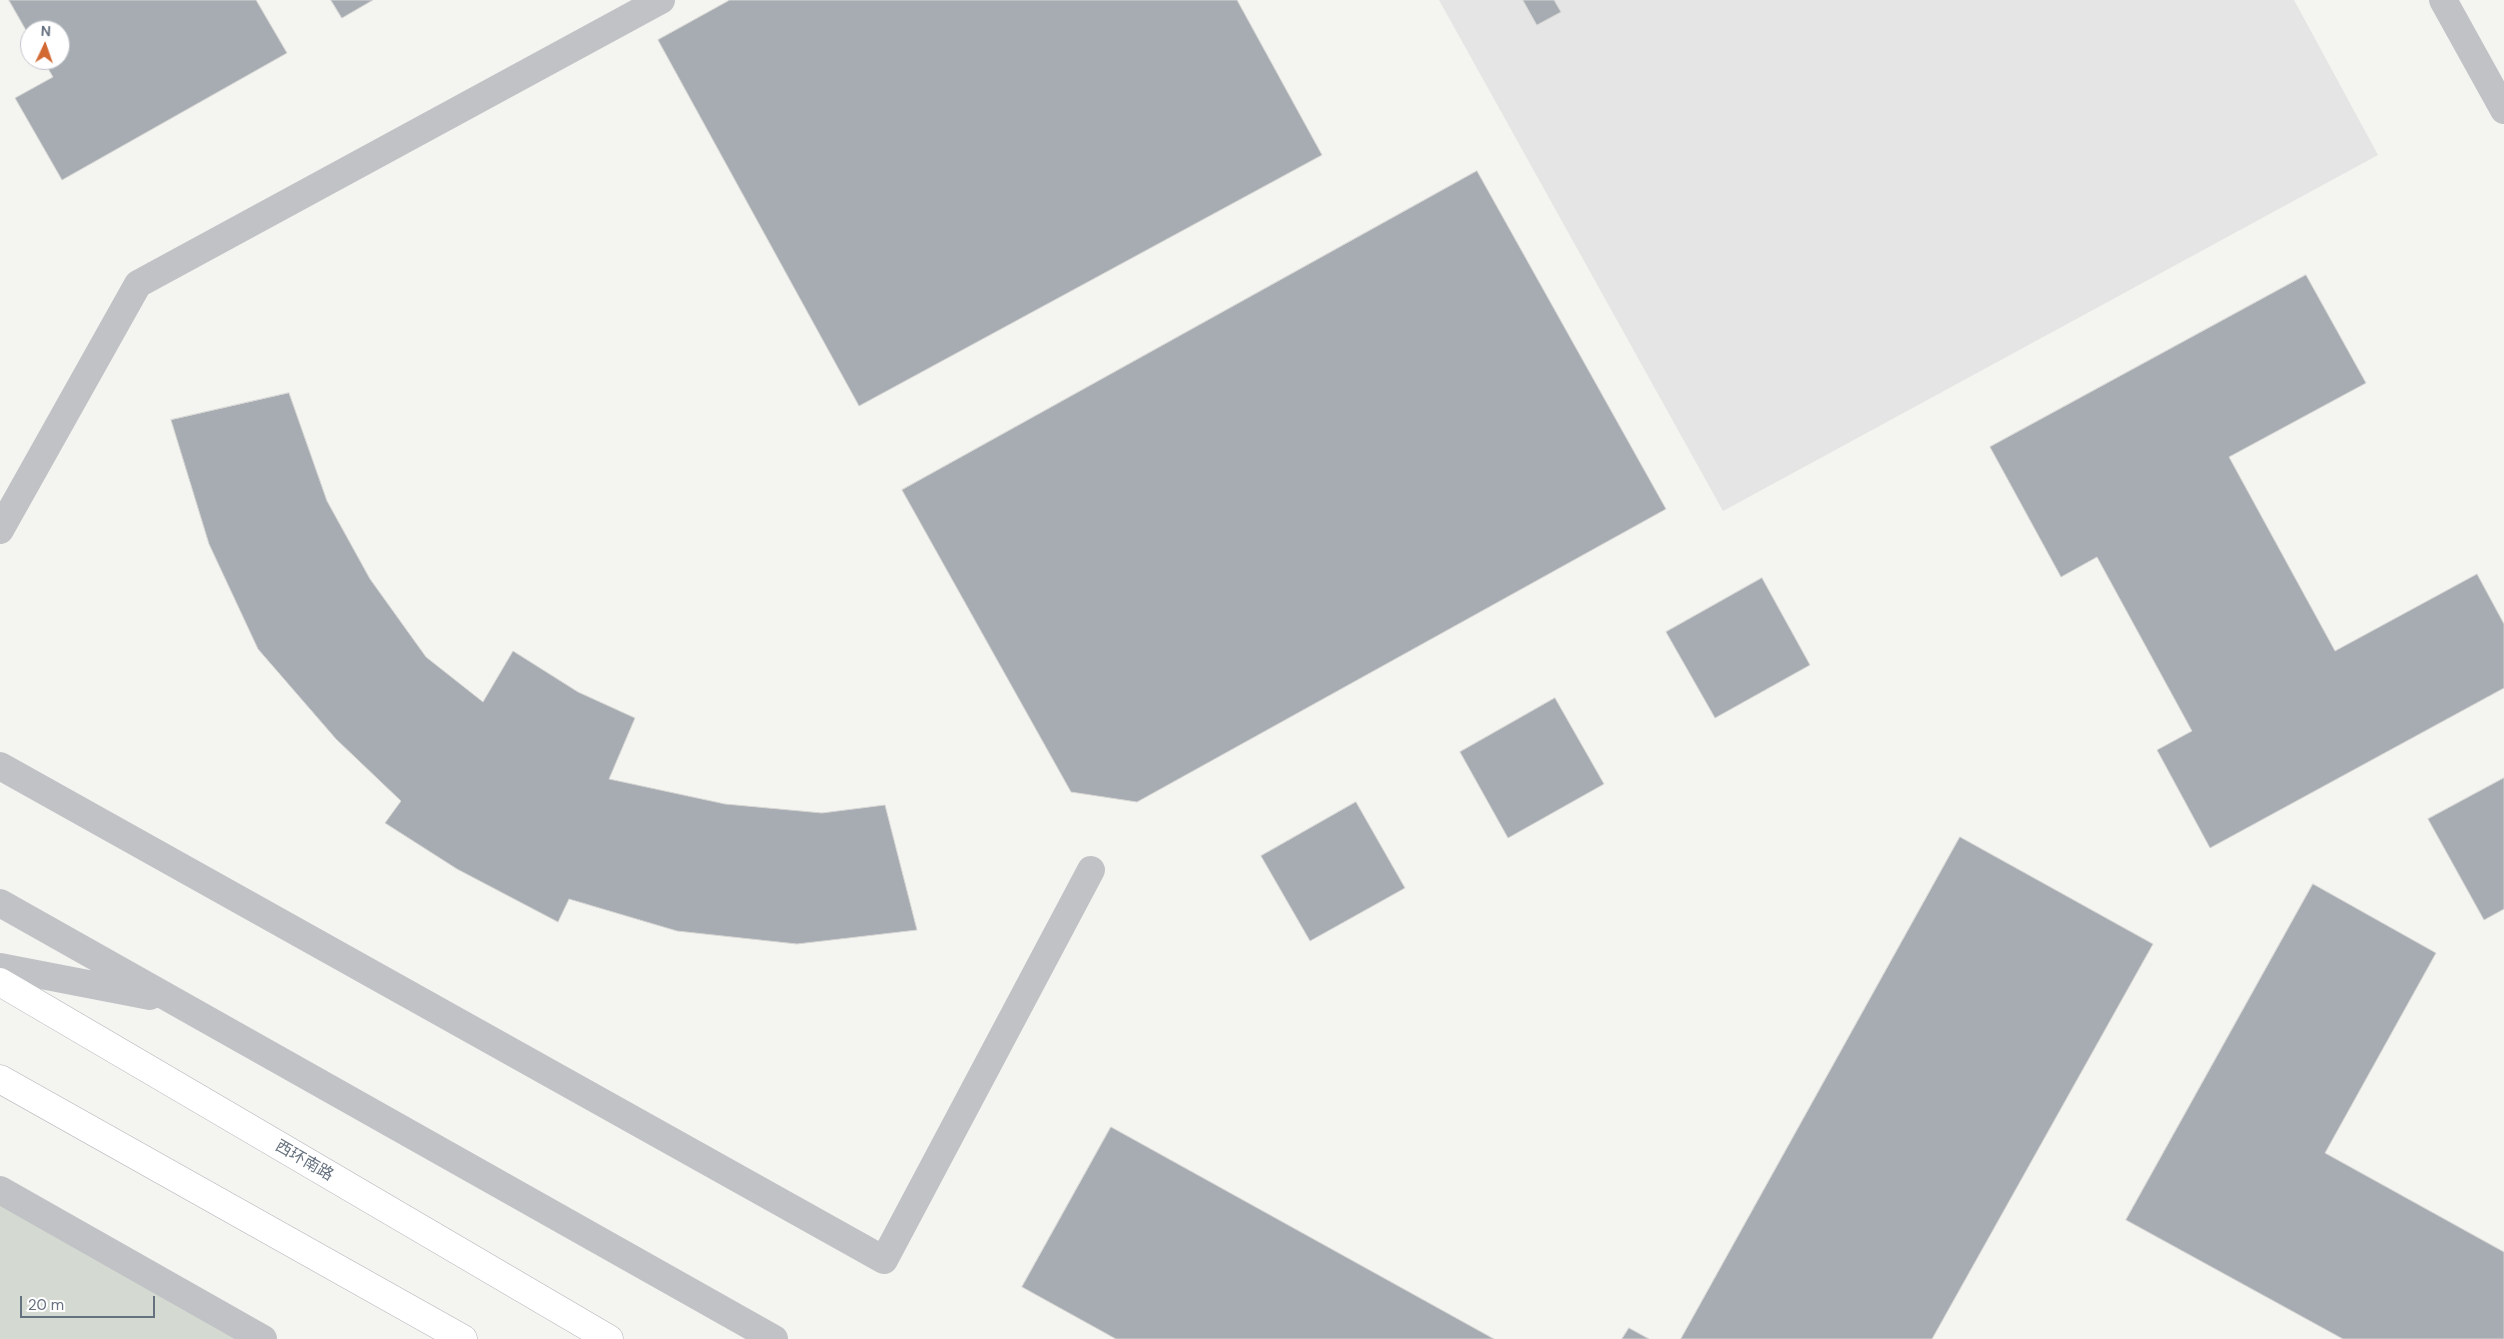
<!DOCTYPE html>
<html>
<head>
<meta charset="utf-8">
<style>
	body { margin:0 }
	#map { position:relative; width:2504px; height:1339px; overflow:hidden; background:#f4f4f0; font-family:"DM Sans",sans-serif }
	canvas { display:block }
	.north { position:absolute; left:20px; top:20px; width:50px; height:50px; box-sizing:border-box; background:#fff; border:1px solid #c2c6cc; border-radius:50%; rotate:3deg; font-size:14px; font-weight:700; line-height:20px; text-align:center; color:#66717f }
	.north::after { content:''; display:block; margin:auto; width:18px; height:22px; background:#d26832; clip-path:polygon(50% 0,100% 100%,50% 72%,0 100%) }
	.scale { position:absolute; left:20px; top:1296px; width:135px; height:22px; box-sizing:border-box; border:2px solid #66717f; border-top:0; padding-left:6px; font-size:15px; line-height:18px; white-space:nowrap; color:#66717f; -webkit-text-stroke:4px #fff; paint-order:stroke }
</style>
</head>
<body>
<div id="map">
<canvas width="2504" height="1339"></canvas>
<div class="north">N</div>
<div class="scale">20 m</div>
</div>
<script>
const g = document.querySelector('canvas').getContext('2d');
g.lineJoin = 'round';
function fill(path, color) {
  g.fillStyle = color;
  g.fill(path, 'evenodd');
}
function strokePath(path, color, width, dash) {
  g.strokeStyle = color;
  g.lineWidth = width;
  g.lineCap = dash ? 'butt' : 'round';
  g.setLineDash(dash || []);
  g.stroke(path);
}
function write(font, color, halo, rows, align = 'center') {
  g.font = font + ' "DM Sans","Noto Sans SC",sans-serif';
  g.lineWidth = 5;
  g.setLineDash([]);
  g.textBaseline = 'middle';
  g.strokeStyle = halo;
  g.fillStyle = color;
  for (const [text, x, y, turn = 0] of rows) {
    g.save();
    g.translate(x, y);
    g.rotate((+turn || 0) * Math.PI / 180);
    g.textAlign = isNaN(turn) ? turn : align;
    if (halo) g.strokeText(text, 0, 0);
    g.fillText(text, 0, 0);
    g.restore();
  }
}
const built = new Path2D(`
	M1439 0H2294L2378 155 1723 511Z`);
const green = new Path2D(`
	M0 1202 241 1339H0Z`);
const building = new Path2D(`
	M9 0H256L287 53 62 180 15 98 53 77 43 60H60V30H30V37Z
	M331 0H373L342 18Z
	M730 0H1237L1322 155 859 406 658 40Z
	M1523 0H1554L1561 12 1537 25Z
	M1477 171 1666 509 1137 802 1071 792 902 490Z
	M2306 275 2366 383 2229 457 2335 651 2477 574 2504 624V688L2210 848 2157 750 2192 731 2097 557 2061 577 1990 447Z
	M289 393 327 501 370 579 426 657 483 702 513 651 578 692 635 718 609 779 725 804 822 813 885 805 917 930 797 944 677 931 569 899 558 922 457 869 385 823 401 801 336 739 258 649 209 544 171 420Z
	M1762 578 1810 665 1715 718 1666 632Z
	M1555 698 1604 784 1508 838 1460 752Z
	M2504 778V909L2484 920 2428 819Z
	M1356 802 1405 888 1310 941 1261 856Z
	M1960 837 2153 944 1932 1339H1681Z
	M2313 884 2436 953 2325 1153 2504 1252V1339H2343L2126 1220Z
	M1111 1127 1494 1339H1116L1022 1287Z
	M1629 1328 1649 1339H1622Z`);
const minor = new Path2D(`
	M2443 0 2504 110
	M0 530 138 284 661 0
	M0 766 884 1260 1091 870
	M0 903 774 1339
	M0 967 150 996
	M0 1190 263 1339`);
const major = new Path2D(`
	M0 982 609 1339
	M0 1079 463 1339`);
const streetNames = [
	["西环南路",304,1161,30]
];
fill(built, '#e4e5e4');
fill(green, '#d4dad2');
fill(building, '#a6acb2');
strokePath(building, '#d5d5d3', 1);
strokePath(major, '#b1b4b8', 29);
strokePath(minor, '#c0c2c6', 28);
strokePath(major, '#fff', 28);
write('16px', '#66717f', '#fff', streetNames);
</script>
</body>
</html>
